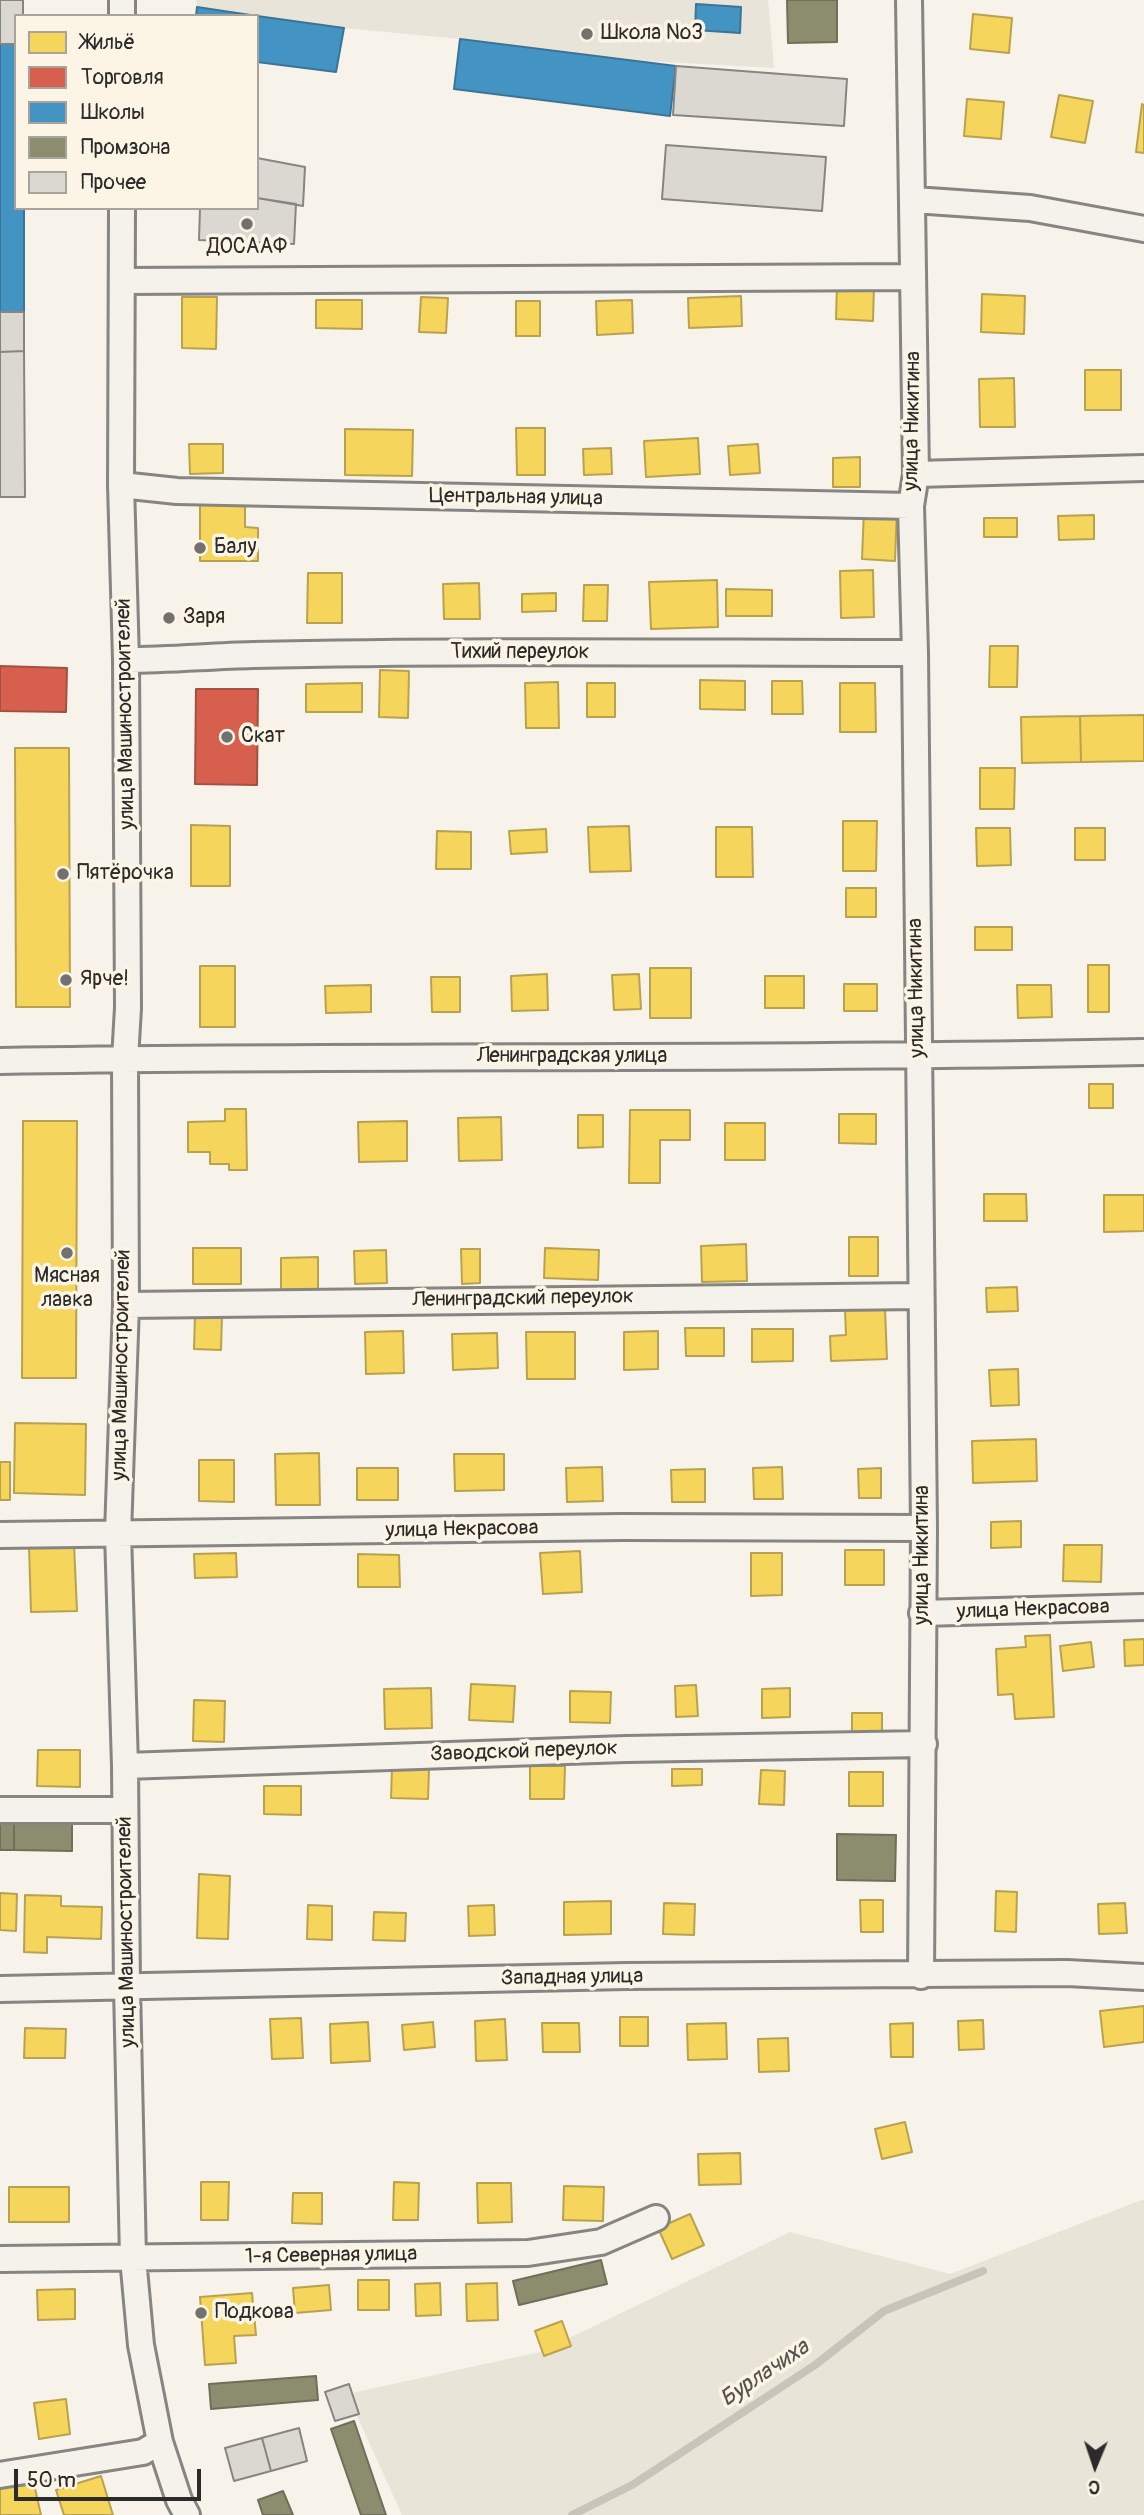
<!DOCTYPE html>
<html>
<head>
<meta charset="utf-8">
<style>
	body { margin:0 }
	#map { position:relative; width:1144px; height:2515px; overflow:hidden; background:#f7f3ea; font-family:Pangolin,sans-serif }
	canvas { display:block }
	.legend { position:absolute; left:14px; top:14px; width:245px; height:196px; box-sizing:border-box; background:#fcf5e5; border:2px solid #a8a49b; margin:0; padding:9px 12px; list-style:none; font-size:21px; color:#2b2b2b }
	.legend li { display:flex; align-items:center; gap:14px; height:35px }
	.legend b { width:35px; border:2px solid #a8a49b }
	.north { position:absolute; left:1060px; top:2431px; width:70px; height:70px; -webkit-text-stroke:5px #fcf5e5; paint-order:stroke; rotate:182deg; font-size:19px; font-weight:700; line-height:28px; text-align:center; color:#2b2b2b }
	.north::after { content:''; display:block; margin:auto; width:24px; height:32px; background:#2b2b2b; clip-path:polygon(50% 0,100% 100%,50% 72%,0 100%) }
	.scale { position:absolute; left:14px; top:2469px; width:187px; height:32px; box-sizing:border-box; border:4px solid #2b2b2b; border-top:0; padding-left:9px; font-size:21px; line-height:24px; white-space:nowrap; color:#2b2b2b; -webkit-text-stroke:5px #fcf5e5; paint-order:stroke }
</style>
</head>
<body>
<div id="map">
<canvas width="1144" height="2515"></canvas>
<ul class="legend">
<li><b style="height:19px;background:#f6d55c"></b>Жильё</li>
<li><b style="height:19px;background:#d6604d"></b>Торговля</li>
<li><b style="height:19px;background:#4393c3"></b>Школы</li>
<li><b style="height:19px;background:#8c8c6e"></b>Промзона</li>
<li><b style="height:19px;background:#dad8d1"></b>Прочее</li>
</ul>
<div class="north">С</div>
<div class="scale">50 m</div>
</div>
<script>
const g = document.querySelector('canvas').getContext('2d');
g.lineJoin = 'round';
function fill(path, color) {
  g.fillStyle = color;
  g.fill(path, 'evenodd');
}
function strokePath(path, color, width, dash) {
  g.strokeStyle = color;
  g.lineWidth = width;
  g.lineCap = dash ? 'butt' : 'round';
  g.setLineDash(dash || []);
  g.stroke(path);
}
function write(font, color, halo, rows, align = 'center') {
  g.font = font + ' Pangolin,sans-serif';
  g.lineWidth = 7;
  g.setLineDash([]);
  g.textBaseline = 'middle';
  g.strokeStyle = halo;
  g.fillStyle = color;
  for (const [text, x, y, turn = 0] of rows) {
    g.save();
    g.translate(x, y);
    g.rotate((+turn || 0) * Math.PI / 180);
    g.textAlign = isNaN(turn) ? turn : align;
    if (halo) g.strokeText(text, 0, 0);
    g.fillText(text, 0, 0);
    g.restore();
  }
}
const built = new Path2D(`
	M196 0H768L774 68 628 60 460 39 344 28 197 7Z`);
const green = new Path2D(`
	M1144 2199V2515H402L347 2394 540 2352 790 2232 950 2274Z`);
const homes = new Path2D(`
	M973 14 1012 18 1009 53 970 49Z
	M1059 95 1093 101 1085 143 1051 137Z
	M967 99 1004 102 1001 139 964 136Z
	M1142 104 1144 105V153L1136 152Z
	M837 284 874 285 873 321 836 319Z
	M982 294 1025 296 1024 334 981 332Z
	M741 296 742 326 689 328 688 298Z
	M182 297H217L216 349 182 348Z
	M421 297 448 298 446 333 419 332Z
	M316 300H362V329L316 328Z
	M632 300 633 333 597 335 596 301Z
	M516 301H540V336H516Z
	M1085 370H1121V410H1085Z
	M1014 378 1015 427H980L979 379Z
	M516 428H545V475H517Z
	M345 429 413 430 412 476 345 475Z
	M698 438 700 474 646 477 644 441Z
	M189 444H223V473L190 474Z
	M758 444 760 473 730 475 728 446Z
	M611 448 612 474 584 475 583 449Z
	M860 457V487H833V458Z
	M200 500 245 501V527L258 528V561H200Z
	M864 509 897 510 895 561 862 559Z
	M1094 515V539L1059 540 1058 516Z
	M984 518H1017V537H984Z
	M873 570 874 617 841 618 840 571Z
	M308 573H342V623H307Z
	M717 580 718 627 651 629 649 582Z
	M479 583 480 619H444L443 584Z
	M584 585H608L607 621H583Z
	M726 589 772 590V616H726Z
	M556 593V611L522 612V594Z
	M990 646H1018L1017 687H989Z
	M380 670 409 671 408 718 379 717Z
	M700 680 745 681V710L700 709Z
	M772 681H802L803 714H772Z
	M558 682 559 728H526L525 683Z
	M362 683V712H306V684Z
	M587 683H615V717H587Z
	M840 683H875L876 732H840Z
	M1144 715V761L1081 762 1080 716Z
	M1080 716 1081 762 1022 763 1021 717Z
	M15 748H69L70 1007H16Z
	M980 768H1015L1014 809H980Z
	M843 821H877L876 871H843Z
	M191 825 230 826V886H191Z
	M629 826 631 871 590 872 588 827Z
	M716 827H752L753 877H716Z
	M976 828H1010L1011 865 977 866Z
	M1075 828H1105V860H1075Z
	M546 829 547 852 511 854 509 831Z
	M437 831 471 832V869H436Z
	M846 888H876V917H846Z
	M975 927H1012V950H975Z
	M1088 965H1109V1012H1088Z
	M200 966H235V1027H200Z
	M650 968H691V1018H650Z
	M547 974 548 1010 512 1011 511 976Z
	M639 974 641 1009 614 1010 612 975Z
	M765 976H804V1008H765Z
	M431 977H460V1012H432Z
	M844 984H877V1011H844Z
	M371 985V1012L326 1013 325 986Z
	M1017 985H1051L1052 1017 1018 1018Z
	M1089 1084H1113V1108H1089Z
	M225 1109H246L247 1170H229V1164H210V1152H188V1122L225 1121Z
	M630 1110H690V1140H660V1183H629Z
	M839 1114H876V1144L839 1143Z
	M578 1115H603V1147L578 1148Z
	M501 1117 502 1160 459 1161 458 1118Z
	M23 1121H77L76 1378H22Z
	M407 1121V1161L359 1162 358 1122Z
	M725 1123H765V1160H725Z
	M984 1194H1026L1027 1221H984Z
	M1104 1195H1144V1231L1104 1232Z
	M849 1237H878V1276H849Z
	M746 1244 747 1281 702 1282 701 1246Z
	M193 1248H241V1284H193Z
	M545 1248 599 1250 598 1280 544 1278Z
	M461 1249H480V1283L462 1284Z
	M386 1250 387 1283 355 1284 354 1251Z
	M318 1257V1290H281V1258Z
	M1017 1287 1018 1311 987 1312 986 1288Z
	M885 1309 887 1359 831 1361 830 1336 846 1335 845 1310Z
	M195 1314 222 1315 221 1350 194 1349Z
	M685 1328H724V1356H686Z
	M752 1329H793V1361L752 1362Z
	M403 1331 404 1373 366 1374 365 1332Z
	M658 1331V1369L624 1370V1332Z
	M526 1332H575V1379H527Z
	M497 1333 498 1368 453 1370 452 1334Z
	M1018 1369 1019 1405 991 1406 989 1370Z
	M15 1423 86 1424 85 1495 14 1493Z
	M1036 1439 1037 1481 973 1483 972 1441Z
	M319 1453 320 1505H276L275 1454Z
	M454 1454H504V1490L455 1491Z
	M199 1460H234V1502L199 1501Z
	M0 1462H10V1500H0Z
	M602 1467 603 1501 567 1502 566 1468Z
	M782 1467 783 1499H754L753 1468Z
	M357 1468H398V1500H357Z
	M881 1468V1498H859L858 1469Z
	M705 1469V1502H672L671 1470Z
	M1021 1521V1547L991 1548V1522Z
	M74 1544 77 1611 31 1612 29 1546Z
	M1064 1545H1102L1101 1582 1063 1581Z
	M845 1550H884V1585H845Z
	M580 1551 582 1592 543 1594 540 1553Z
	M236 1553 237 1577 195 1578 194 1554Z
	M751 1553H782V1595L751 1596Z
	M358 1554 399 1555 400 1587H358Z
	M1050 1635 1054 1717 1015 1719 1013 1694 998 1695 996 1649 1026 1647 1025 1636Z
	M1144 1639V1665L1125 1666 1124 1640Z
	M1091 1642 1094 1667 1063 1671 1060 1646Z
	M471 1684 515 1686 513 1722 469 1720Z
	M696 1685 698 1716 676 1717 675 1686Z
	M431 1688 432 1728 385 1729 384 1689Z
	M790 1688V1717L762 1718V1689Z
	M570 1691 611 1692 610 1723 570 1722Z
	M194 1700 225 1701 224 1742 193 1741Z
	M852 1713H882V1740H852Z
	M38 1750H80V1787L37 1786Z
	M530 1766H565L564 1799H530Z
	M392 1768 429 1769 428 1799 391 1798Z
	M672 1769H702V1785L672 1786Z
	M761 1770 785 1771 784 1805 759 1804Z
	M849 1772H883V1806H849Z
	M264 1786H301V1815L264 1814Z
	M199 1874 230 1876 228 1939 197 1938Z
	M996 1891 1017 1892 1016 1932 995 1931Z
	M0 1893 17 1894 16 1931 0 1930Z
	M25 1895 61 1896V1906L102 1907 101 1939 47 1937V1953L24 1952Z
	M860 1900H883V1932H861Z
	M611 1901V1934L564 1935V1902Z
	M664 1903 695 1904 694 1935 663 1934Z
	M1125 1903 1127 1933 1099 1934 1098 1904Z
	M308 1905 332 1906V1940L307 1939Z
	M494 1905 495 1935 469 1936 468 1906Z
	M374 1912 406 1913 405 1941 373 1940Z
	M1144 2006V2042L1104 2047 1100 2011Z
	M620 2017H648V2046H620Z
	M301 2018 303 2058 272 2059 270 2019Z
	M505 2019 507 2060 476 2061 475 2021Z
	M983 2020 984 2049 959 2050 958 2021Z
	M368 2022 370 2061 331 2063 330 2024Z
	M433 2022 435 2047 404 2050 402 2025Z
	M542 2023H579L580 2052H543Z
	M726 2023 727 2059 688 2060 687 2024Z
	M913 2023V2057H891L890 2024Z
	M25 2028 66 2029 65 2058H24Z
	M788 2038 789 2071 759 2072 758 2039Z
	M905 2122 912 2152 882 2159 875 2129Z
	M740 2153 741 2184 699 2185 698 2154Z
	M201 2182H229L228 2220H201Z
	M394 2182 419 2183 418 2220H393Z
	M477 2183H511L512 2222 478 2223Z
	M564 2186 604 2187 603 2221 563 2220Z
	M9 2187H69V2222H9Z
	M293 2193H322V2224L292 2223Z
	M690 2214 704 2245 672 2259 658 2228Z
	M358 2280H389V2310H358Z
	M440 2283 441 2315 416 2316 415 2284Z
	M497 2283 498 2320 467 2321 466 2284Z
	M329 2285 331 2310 295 2313 293 2288Z
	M75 2289V2319L38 2320 37 2290Z
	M252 2293 256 2335 234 2336 236 2363 205 2365 200 2297Z
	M562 2321 571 2346 544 2356 535 2331Z
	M66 2399 70 2434 39 2439 34 2403Z
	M101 2476 113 2515H64L56 2490Z
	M18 2481 20 2486 34 2484 41 2515H0V2484Z`);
const shops = new Path2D(`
	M0 666 67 668 66 712 0 711Z
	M196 689H258L257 785 195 784Z`);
const schools = new Path2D(`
	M696 4 741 7 740 33 695 30Z
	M197 7 257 16H196Z
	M257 16 344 28 336 72 257 62Z
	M460 39 676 66 670 116 454 89Z
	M0 44H16V208H24V312H0Z`);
const industry = new Path2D(`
	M787 0H837V42L788 43Z
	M0 1822H14V1850H0Z
	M14 1822H72V1851L14 1850Z
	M837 1834 896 1835 895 1881 837 1880Z
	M601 2260 607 2284 519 2305 513 2281Z
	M316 2376 318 2400 211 2409 209 2384Z
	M354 2421 386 2515H361L331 2429Z
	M283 2491 293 2515H263L258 2500Z`);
const stream = new Path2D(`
	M572 2515 632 2485 815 2365 884 2311 983 2271`);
const building = new Path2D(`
	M0 0H23V16H16V44H0Z
	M676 66 847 79 844 126 673 115Z
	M666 145 826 157 822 211 662 199Z
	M257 158 305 167 303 206 257 198Z
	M257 198 296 204 294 244 199 240 200 208H257Z
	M0 312H24V351L0 352Z
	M24 351 25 497H0V352Z
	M349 2384 359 2414 335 2421 325 2392Z
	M299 2428 307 2461 271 2471 262 2438Z
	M262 2438 271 2471 234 2481 225 2448Z`);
const minor = new Path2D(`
	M909 0 916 474 911 506 915 653 924 1528 921 1976
	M122 16V0
	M914 200 1030 208 1144 229
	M122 208 121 485 126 660 128 1008 125 1059 126 1305 118 1533 125 1766 127 1988 133 2258 141 2345 160 2442 179 2500 187 2515
	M122 281 913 277
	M916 474 1144 468
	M121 485 177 491 911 506
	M126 660C169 660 211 656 253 655 474 650 694 653 915 653
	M0 1061C381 1055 763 1060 1144 1052
	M126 1305 921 1296
	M0 1535 623 1527 924 1528
	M922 1613 1144 1607
	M125 1766 626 1749 924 1744
	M0 1810H125
	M0 1989 627 1976 1067 1973 1144 1977
	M0 2259 528 2253 601 2242 656 2218
	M0 2475 143 2452 160 2442`);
const markers = [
	[587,34,7,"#72716e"],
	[247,224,7,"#72716e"],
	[200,548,7,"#72716e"],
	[169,618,7,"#72716e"],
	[227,737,7,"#72716e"],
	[63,874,7,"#72716e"],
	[66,980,7,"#72716e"],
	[67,1253,7,"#72716e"],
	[201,2313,7,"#72716e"]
];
const poiNames = [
	["Школа №3",601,34],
	["ДОСААФ",247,248,"center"],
	["Балу",214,548],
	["Заря",183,618],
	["Скат",241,737],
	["Пятёрочка",77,874],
	["Ярче!",80,980],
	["Мясная",67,1277,"center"],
	["лавка",67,1301,"center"],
	["Подкова",215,2313]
];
const streetNames = [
	["улица Никитина",913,421,-89],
	["Центральная улица",516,498,1],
	["Тихий переулок",520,653],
	["улица Машиностроителей",126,714,-91],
	["улица Никитина",917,988,-91],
	["Ленинградская улица",572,1057],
	["Ленинградский переулок",523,1299,-1],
	["улица Машиностроителей",122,1365,-89],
	["улица Некрасова",462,1530,-1],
	["улица Никитина",923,1555,-90],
	["улица Некрасова",1033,1610,-2],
	["Заводской переулок",524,1752,-2],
	["улица Машиностроителей",127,1932,-91],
	["Западная улица",572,1978,-1],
	["1-я Северная улица",331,2256,-1]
];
const waterNames = [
	["Бурлачиха",765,2374,-34]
];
fill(built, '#e9e4d9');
fill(green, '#e9e4d8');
fill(homes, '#f6d55c');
strokePath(homes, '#b9a24d', 2);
fill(shops, '#d6604d');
strokePath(shops, '#a35043', 2);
fill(schools, '#4393c3');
strokePath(schools, '#3c7495', 2);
fill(industry, '#8c8c6e');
strokePath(industry, '#6f6f5a', 2);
strokePath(stream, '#c8c4ba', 8);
fill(building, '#dad8d1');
strokePath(building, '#878581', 2);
strokePath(minor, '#878581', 30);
strokePath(minor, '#f5f2ec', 24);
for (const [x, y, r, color] of markers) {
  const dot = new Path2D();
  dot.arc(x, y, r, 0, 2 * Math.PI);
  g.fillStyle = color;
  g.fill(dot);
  strokePath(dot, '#fcf5e5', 2.5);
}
write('21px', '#2b2b2b', '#fcf5e5', poiNames, 'left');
write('21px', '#2b2b2b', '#fcf5e5', streetNames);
write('italic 23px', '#545350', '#fcf5e5', waterNames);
</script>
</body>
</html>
